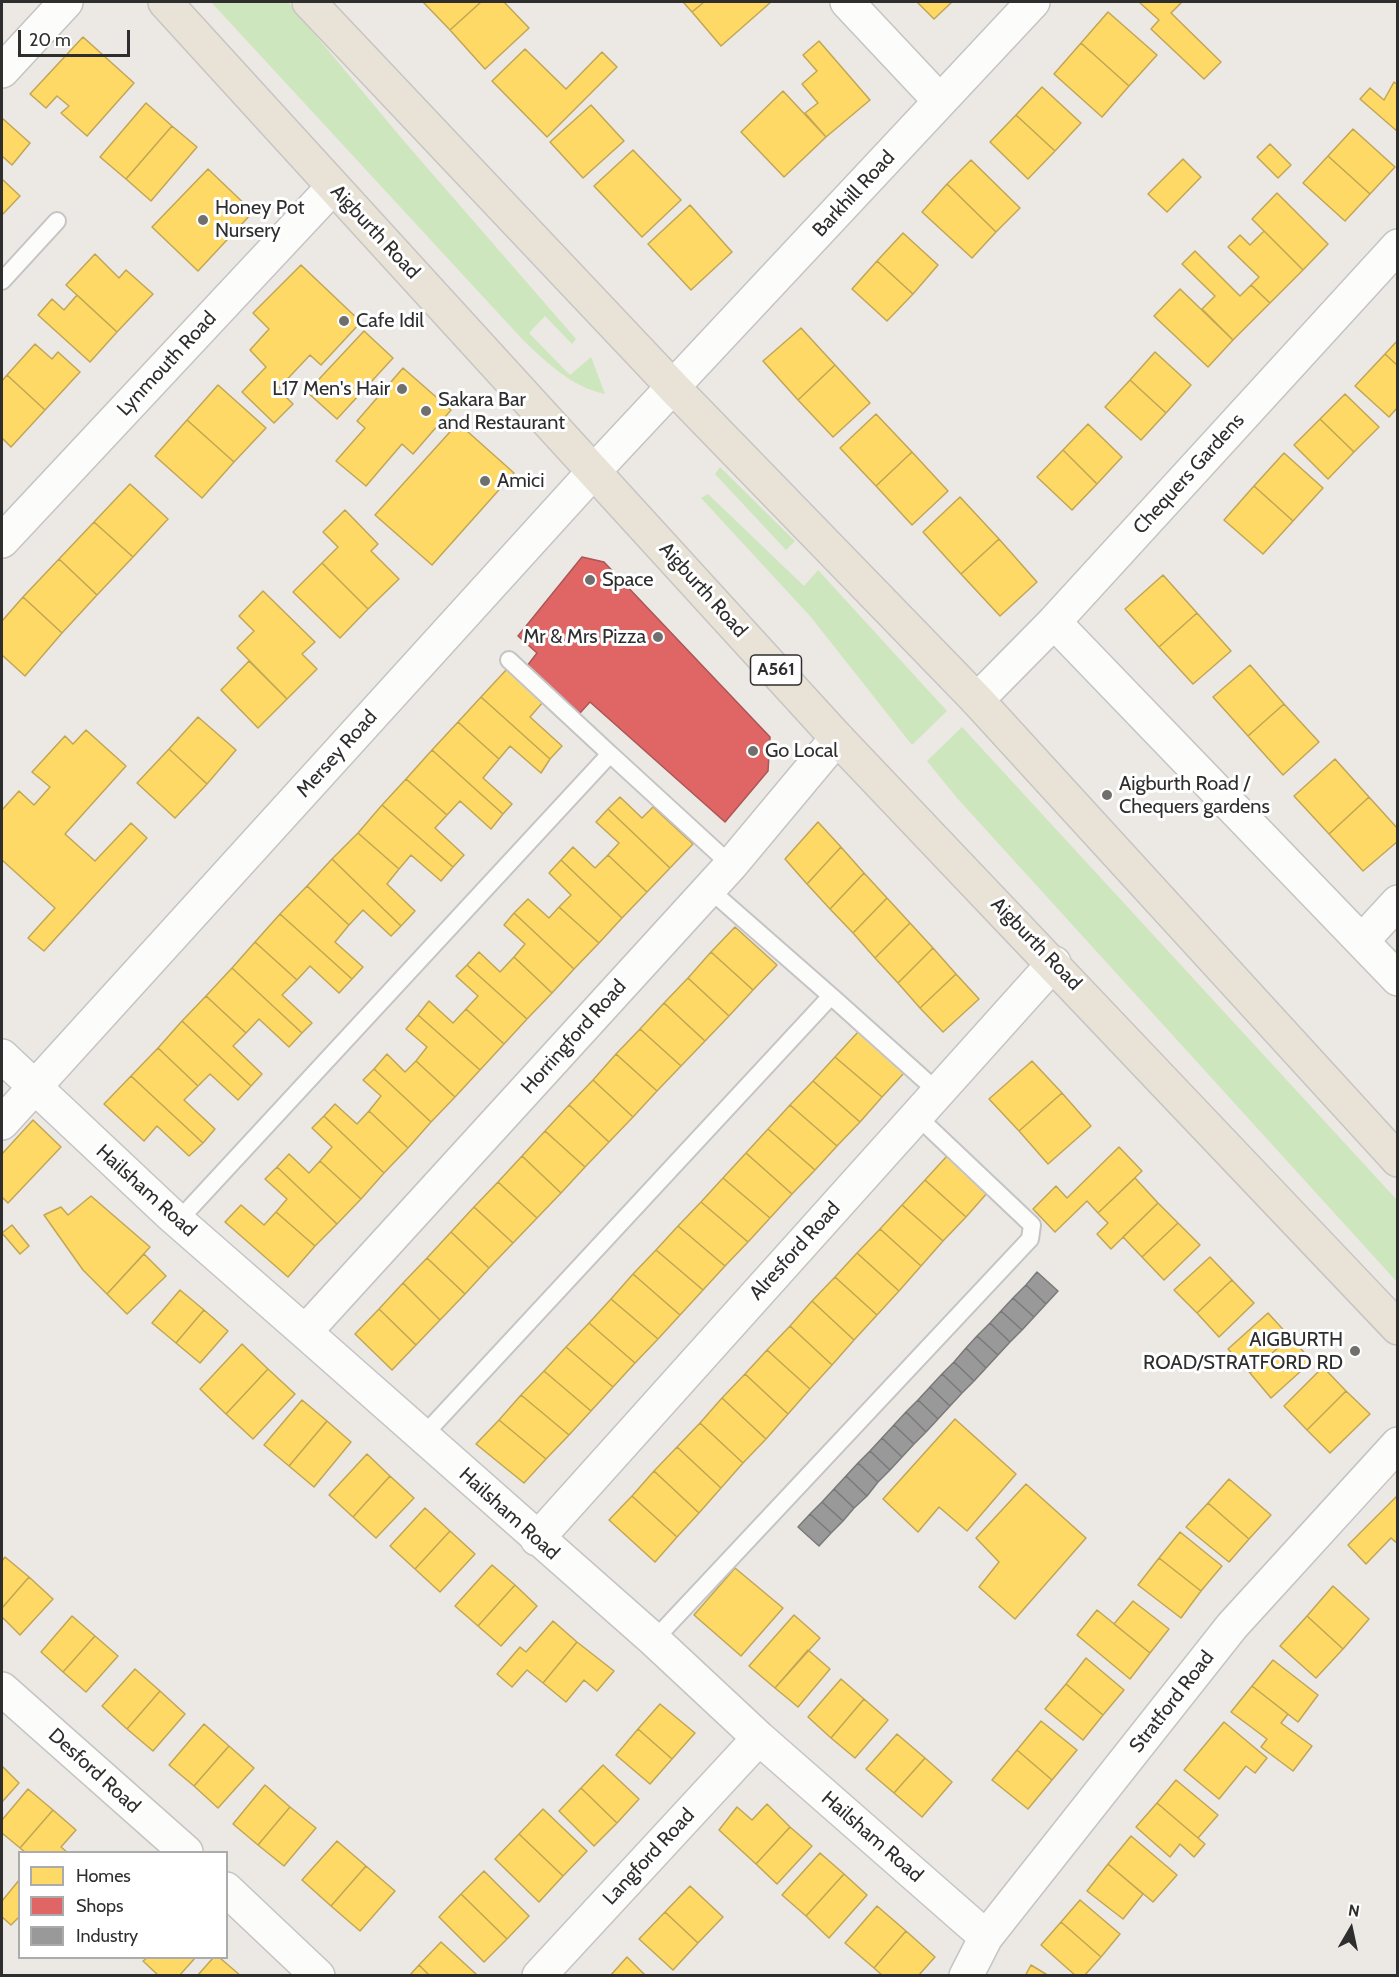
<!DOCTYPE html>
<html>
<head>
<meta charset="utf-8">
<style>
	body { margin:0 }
	#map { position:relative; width:1399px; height:1977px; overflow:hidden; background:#ece8e4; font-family:Cabin,sans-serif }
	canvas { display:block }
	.frame { position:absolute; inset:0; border:3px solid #2e2e2e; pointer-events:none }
	.legend { position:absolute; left:18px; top:1851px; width:210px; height:108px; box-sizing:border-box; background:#fff; border:2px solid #ababab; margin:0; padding:8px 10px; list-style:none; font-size:18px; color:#2e2e2e }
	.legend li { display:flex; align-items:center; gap:12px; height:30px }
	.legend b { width:30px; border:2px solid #ababab }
	.north { position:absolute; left:1321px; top:1899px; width:60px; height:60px; -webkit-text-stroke:4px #fff; paint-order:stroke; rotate:9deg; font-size:16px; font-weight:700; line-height:24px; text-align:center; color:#2e2e2e }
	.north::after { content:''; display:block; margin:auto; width:21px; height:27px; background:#2e2e2e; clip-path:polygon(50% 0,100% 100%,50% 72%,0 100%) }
	.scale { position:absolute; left:18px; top:30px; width:112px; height:27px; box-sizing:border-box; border:3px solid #2e2e2e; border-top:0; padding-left:8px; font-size:18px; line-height:21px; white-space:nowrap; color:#2e2e2e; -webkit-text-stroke:4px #fff; paint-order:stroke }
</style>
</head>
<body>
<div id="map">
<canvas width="1399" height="1977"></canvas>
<div class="frame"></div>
<ul class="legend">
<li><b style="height:16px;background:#ffd966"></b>Homes</li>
<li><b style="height:16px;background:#e06666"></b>Shops</li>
<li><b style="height:16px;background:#999"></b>Industry</li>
</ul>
<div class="north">N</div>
<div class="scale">20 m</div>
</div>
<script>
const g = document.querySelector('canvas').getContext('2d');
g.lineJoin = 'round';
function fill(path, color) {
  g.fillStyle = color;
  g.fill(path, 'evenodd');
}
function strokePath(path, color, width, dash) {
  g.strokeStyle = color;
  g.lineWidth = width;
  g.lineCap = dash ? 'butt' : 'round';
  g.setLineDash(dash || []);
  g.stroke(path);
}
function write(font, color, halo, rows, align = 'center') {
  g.font = font + ' Cabin,sans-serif';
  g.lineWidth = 6;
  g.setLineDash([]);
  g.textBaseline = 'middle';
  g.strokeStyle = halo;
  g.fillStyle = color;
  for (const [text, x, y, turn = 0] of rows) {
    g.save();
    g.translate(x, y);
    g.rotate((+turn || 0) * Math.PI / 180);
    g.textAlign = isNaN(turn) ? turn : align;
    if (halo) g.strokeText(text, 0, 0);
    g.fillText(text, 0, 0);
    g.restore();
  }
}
const green = new Path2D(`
	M211 2H288L403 140 576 339 572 344 545 316 529 333 570 375 591 357 605 394C572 387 547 363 523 340Z
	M720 467 795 541 786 550 715 474Z
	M708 494 804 586 818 570 947 711 912 745 810 616 701 498Z
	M962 727 1397 1200V1282L957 798 927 761Z`);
const homes = new Path2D(`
	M423 2H481L450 30Z
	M481 2H504L529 28 485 69 450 30Z
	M683 2H704L692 12Z
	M704 2H771L721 46 692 12Z
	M917 2H952L934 19Z
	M1139 2H1182L1171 13 1221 62 1204 79 1151 29 1159 20Z
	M1108 12 1157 55 1129 86 1081 43Z
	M83 37 134 83 87 136 61 113 69 106 57 96 46 108 30 94Z
	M819 41 870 100 826 137 805 113 818 103 802 84 817 71 803 55Z
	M1081 43 1129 86 1102 117 1054 74Z
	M525 49 566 89 602 52 617 67 547 137 492 81Z
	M1394 82 1398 85V132L1360 99 1370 88 1384 100Z
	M1042 87 1081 123 1055 151 1016 115Z
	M783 91 826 137 784 177 741 132Z
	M146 103 172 126 126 179 100 157Z
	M591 105 624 141 583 178 550 142Z
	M1016 115 1055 151 1028 179 990 142Z
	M2 118 30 143 12 165 2 156Z
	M172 126 197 147 151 201 126 179Z
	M1353 129 1395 167 1370 194 1328 156Z
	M1270 144 1291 165 1278 178 1257 157Z
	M633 150 681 200 642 237 594 186Z
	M1328 156 1370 194 1345 221 1303 183Z
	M1183 159 1201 177 1167 212 1148 194Z
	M971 160 1020 208 996 232 947 184Z
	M208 169 253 212 198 271 152 227Z
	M2 179 20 196 2 215Z
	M947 184 996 232 972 258 922 212Z
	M1277 193 1328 244 1303 270 1252 219Z
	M690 205 732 252 691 290 648 244Z
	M1264 231 1303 270 1270 303 1251 285 1259 277 1228 247 1240 235 1250 245Z
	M903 233 938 265 913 294 877 261Z
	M1195 251 1240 296 1251 285 1270 303 1233 340 1202 309 1215 296 1182 264Z
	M95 254 119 278 126 270 153 294 117 332 66 285Z
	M877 261 913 294 887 321 852 289Z
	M301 265 361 322 321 365 310 355 278 389 293 404 274 423 242 392 266 367 250 350 269 329 253 313Z
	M1180 289 1233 340 1208 367 1154 316Z
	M77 295 117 332 90 362 38 315 52 299 64 310Z
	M801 328 835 365 798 400 763 361Z
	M364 331 393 358 337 419 307 392Z
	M1398 340V366L1385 354Z
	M35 344 52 359 58 352 80 372 45 410 7 375Z
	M1155 352 1191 385 1166 413 1130 380Z
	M1385 354 1398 366V407L1389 417 1355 386Z
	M835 365 870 403 833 437 798 400Z
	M403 368 451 410 413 454 402 444 366 486 336 461 365 428 357 421Z
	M7 375 45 410 11 447 2 438V381Z
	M1130 380 1166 413 1141 440 1105 407Z
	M218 385 266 428 234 462 187 420Z
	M1345 394 1379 427 1354 452 1320 419Z
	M876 414 912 452 876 486 840 448Z
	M1320 419 1354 452 1328 479 1294 445Z
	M187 420 234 462 202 498 155 456Z
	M458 423 514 473 432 565 375 515Z
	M1088 424 1122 457 1097 484 1063 450Z
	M1063 450 1097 484 1072 510 1037 477Z
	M912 452 948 491 912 525 876 486Z
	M1284 453 1323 488 1293 521 1254 486Z
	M130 484 168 519 133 557 94 522Z
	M1254 486 1293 521 1263 554 1224 520Z
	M960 497 999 539 961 574 923 532Z
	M345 510 378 544 371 551 399 579 368 609 322 563 338 547 323 532Z
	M94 522 133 557 97 595 59 559Z
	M999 539 1037 582 1000 616 961 574Z
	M59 559 97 595 62 633 23 597Z
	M322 563 368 609 340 638 293 592Z
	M1163 575 1197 613 1159 647 1125 609Z
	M263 591 315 642 302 654 317 669 287 699 237 648 254 631 239 616Z
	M23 597 62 633 25 676 2 655V621Z
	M1197 613 1231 651 1193 684 1159 647Z
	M249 661 287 699 258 728 221 690Z
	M1250 665 1284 704 1248 736 1213 697Z
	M507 669 543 702 530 717 562 746 550 759 481 697Z
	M481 697 550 759 541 773 510 746 499 759 458 722Z
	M1284 704 1319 742 1283 775 1248 736Z
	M198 717 236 750 207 784 169 749Z
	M458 722 499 759 483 778 512 804 503 814 432 750Z
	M86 730 126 766 65 834 95 861 131 823 147 838 44 951 28 938 55 908 2 860V810L19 791 34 805 50 787 32 772 65 736 73 744Z
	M169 749 207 784 175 818 137 783Z
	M432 750 503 814 491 829 460 801 447 815 406 779Z
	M1335 759 1369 797 1329 834 1294 796Z
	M406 779 447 815 435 828 464 855 453 867 382 805Z
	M620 797 642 818 653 807 693 844 670 868 608 809Z
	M1369 797 1398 829V841L1363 871 1329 834Z
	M382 805 453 867 441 881 411 855 399 869 358 833Z
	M608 809 670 868 647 892 608 855 619 843 596 822Z
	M818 822 841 847 807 884 785 859Z
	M358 833 399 869 387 884 415 911 401 926 332 859Z
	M573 847 595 868 608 855 647 892 622 918 561 860Z
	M841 847 864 873 830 909 807 884Z
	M332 859 401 926 391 936 363 910 349 925 307 886Z
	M561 860 622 918 599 943 559 907 571 895 549 873Z
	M864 873 887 898 853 933 830 909Z
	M307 886 349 925 335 942 363 967 352 979 280 914Z
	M887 898 910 923 875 958 853 933Z
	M528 899 549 918 559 907 599 943 574 969 514 913Z
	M514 913 574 969 552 993 514 957 525 944 504 925Z
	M280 914 352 979 339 993 310 966 297 980 255 942Z
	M910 923 933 948 898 983 875 958Z
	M735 927 777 965 753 990 711 952Z
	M255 942 297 980 282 995 312 1023 302 1033 232 968Z
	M933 948 956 974 920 1008 898 983Z
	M479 952 500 972 514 957 552 993 527 1019 467 965Z
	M711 952 753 990 729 1016 688 978Z
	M467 965 527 1019 504 1044 466 1009 478 996 456 976Z
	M232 968 302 1033 289 1047 259 1019 246 1033 206 996Z
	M956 974 979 999 943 1032 920 1008Z
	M688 978 729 1016 705 1041 664 1003Z
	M206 996 246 1033 233 1046 262 1074 251 1086 182 1021Z
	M429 1001 453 1023 466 1009 504 1044 480 1070 418 1015Z
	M664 1003 705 1041 681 1066 640 1029Z
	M418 1015 480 1070 455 1097 416 1061 427 1047 406 1029Z
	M182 1021 251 1086 238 1100 210 1074 198 1086 158 1048Z
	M640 1029 681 1066 657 1091 616 1054Z
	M858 1032 904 1073 882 1097 835 1057Z
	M158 1048 198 1086 184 1100 215 1129 203 1143 131 1076Z
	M387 1054 405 1072 416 1061 455 1097 431 1122 374 1069Z
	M616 1054 657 1091 633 1117 593 1080Z
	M835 1057 882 1097 860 1122 813 1081Z
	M1032 1061 1062 1093 1019 1131 989 1099Z
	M374 1069 431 1122 408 1148 369 1111 381 1096 363 1080Z
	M131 1076 203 1143 189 1156 157 1126 144 1141 104 1104Z
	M593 1080 633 1117 609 1142 569 1105Z
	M813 1081 860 1122 837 1146 790 1105Z
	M1062 1093 1091 1126 1048 1164 1019 1131Z
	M335 1104 357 1124 369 1111 408 1148 384 1173 324 1116Z
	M569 1105 609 1142 585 1167 545 1131Z
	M790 1105 837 1146 815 1170 768 1129Z
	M324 1116 384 1173 361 1199 320 1161 332 1147 312 1128Z
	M33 1120 61 1147 8 1203 2 1197V1154Z
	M768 1129 815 1170 792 1194 746 1153Z
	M545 1131 585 1167 561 1193 522 1156Z
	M1119 1147 1142 1171 1098 1213 1087 1201 1055 1232 1033 1209 1056 1186 1067 1198Z
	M746 1153 792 1194 770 1218 723 1178Z
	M289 1154 309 1173 320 1161 361 1199 337 1224 277 1167Z
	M522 1156 561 1193 537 1218 498 1182Z
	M947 1156 988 1192 966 1217 925 1180Z
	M277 1167 337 1224 315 1246 276 1212 287 1199 265 1179Z
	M723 1178 770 1218 748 1242 701 1202Z
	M1135 1178 1158 1203 1111 1249 1097 1234 1108 1223 1098 1213Z
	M925 1180 966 1217 943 1241 902 1205Z
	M498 1182 537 1218 513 1243 474 1207Z
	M91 1196 150 1247 107 1294 83 1270 44 1215 61 1207 68 1215Z
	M701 1202 748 1242 725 1266 678 1226Z
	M1158 1203 1178 1223 1142 1257 1123 1237Z
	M241 1205 264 1225 276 1212 315 1246 288 1277 225 1222Z
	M902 1205 943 1241 921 1266 880 1229Z
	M474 1207 513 1243 489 1268 451 1232Z
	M1178 1223 1200 1245 1164 1280 1142 1257Z
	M12 1225 29 1246 20 1254 2 1233Z
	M678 1226 725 1266 703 1290 656 1250Z
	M880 1229 921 1266 899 1291 857 1253Z
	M451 1232 489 1268 465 1294 427 1258Z
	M656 1250 703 1290 680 1315 633 1274Z
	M857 1253 899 1291 877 1315 835 1277Z
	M144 1254 166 1276 127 1314 107 1294Z
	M1210 1257 1232 1280 1197 1313 1174 1290Z
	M427 1258 465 1294 440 1320 403 1283Z
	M633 1274 680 1315 658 1339 611 1299Z
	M835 1277 877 1315 854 1340 812 1301Z
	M1232 1280 1254 1303 1219 1337 1197 1313Z
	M403 1283 440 1320 416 1345 379 1309Z
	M180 1290 204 1310 176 1343 152 1323Z
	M611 1299 658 1339 635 1363 589 1323Z
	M812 1301 854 1340 832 1365 790 1326Z
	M379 1309 416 1345 392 1370 355 1334Z
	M204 1310 228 1331 200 1363 176 1343Z
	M1268 1313 1290 1337 1250 1373 1228 1349Z
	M589 1323 635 1363 613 1387 566 1347Z
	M790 1326 832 1365 810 1389 767 1350Z
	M1290 1337 1312 1361 1271 1398 1250 1373Z
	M242 1344 268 1369 226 1414 200 1389Z
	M566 1347 613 1387 591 1411 544 1371Z
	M767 1350 810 1389 788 1414 745 1374Z
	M1323 1367 1346 1391 1307 1430 1284 1406Z
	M268 1369 295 1394 253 1439 226 1414Z
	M544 1371 591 1411 569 1435 521 1395Z
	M745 1374 788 1414 766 1439 722 1398Z
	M1346 1391 1370 1414 1330 1453 1307 1430Z
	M521 1395 569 1435 546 1459 499 1420Z
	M722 1398 766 1439 743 1463 700 1423Z
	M302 1400 327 1421 289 1466 264 1445Z
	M955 1419 1016 1474 967 1531 939 1507 918 1532 883 1499Z
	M499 1420 546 1459 524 1483 476 1444Z
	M327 1421 351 1442 314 1487 289 1466Z
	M700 1423 743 1463 721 1488 677 1447Z
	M677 1447 721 1488 699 1513 654 1471Z
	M367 1454 390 1476 353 1517 329 1495Z
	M654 1471 699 1513 677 1537 632 1496Z
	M390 1476 414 1498 376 1538 353 1517Z
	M1229 1479 1271 1515 1249 1539 1208 1503Z
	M1026 1484 1086 1538 1015 1619 979 1587 999 1562 976 1538Z
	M1398 1495V1544L1391 1538 1366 1564 1348 1545Z
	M632 1496 677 1537 655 1562 609 1520Z
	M1208 1503 1249 1539 1229 1562 1186 1527Z
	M425 1508 450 1531 415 1569 390 1546Z
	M450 1531 475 1554 440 1592 415 1569Z
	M1180 1532 1222 1566 1201 1591 1159 1558Z
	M5 1557 29 1577 2 1608V1561Z
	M1159 1558 1201 1591 1181 1618 1138 1585Z
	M492 1565 515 1585 478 1626 455 1606Z
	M735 1568 783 1608 741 1656 694 1615Z
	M29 1577 53 1599 20 1635 2 1617V1608Z
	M515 1585 537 1606 501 1646 478 1626Z
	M1333 1586 1369 1619 1343 1649 1307 1616Z
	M1133 1601 1169 1629 1150 1653 1114 1624Z
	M1097 1610 1150 1653 1130 1679 1077 1635Z
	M794 1615 820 1638 775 1688 749 1666Z
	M72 1616 95 1636 63 1672 41 1652Z
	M1307 1616 1343 1649 1316 1678 1280 1646Z
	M553 1621 577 1642 543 1683 527 1670 512 1687 497 1674 520 1647 526 1652Z
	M95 1636 118 1656 86 1692 63 1672Z
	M577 1642 614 1671 597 1691 584 1680 566 1702 543 1683Z
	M808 1650 830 1669 798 1707 775 1688Z
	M1086 1658 1124 1690 1103 1715 1066 1684Z
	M1273 1660 1318 1695 1298 1722 1252 1686Z
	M135 1669 160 1691 127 1729 102 1706Z
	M841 1679 864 1699 831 1738 808 1717Z
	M1066 1684 1103 1715 1083 1740 1045 1709Z
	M1252 1686 1288 1714 1281 1723 1312 1746 1293 1771 1261 1747 1267 1739 1231 1712Z
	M160 1691 185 1714 153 1751 127 1729Z
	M864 1699 888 1720 855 1758 831 1738Z
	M660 1704 695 1733 672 1759 638 1729Z
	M1041 1721 1077 1750 1052 1780 1017 1750Z
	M1224 1722 1267 1758 1255 1773 1246 1766 1219 1799 1184 1770Z
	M204 1724 229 1746 194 1786 169 1765Z
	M638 1729 672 1759 650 1784 616 1755Z
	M897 1734 925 1758 894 1793 866 1769Z
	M229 1746 254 1768 218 1808 194 1786Z
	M1017 1750 1052 1780 1028 1809 992 1780Z
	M925 1758 952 1782 922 1817 894 1793Z
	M603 1765 639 1799 617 1823 581 1788Z
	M2 1766 19 1783 2 1802Z
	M1176 1780 1218 1815 1198 1838 1157 1803Z
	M265 1785 290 1807 258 1845 233 1824Z
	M581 1788 617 1823 594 1846 559 1811Z
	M28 1789 53 1810 20 1848 2 1833V1820Z
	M1157 1803 1205 1844 1194 1857 1180 1844 1170 1857 1136 1827Z
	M767 1804 790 1827 756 1864 719 1830 737 1807 752 1820Z
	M290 1807 316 1828 284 1866 258 1845Z
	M543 1809 587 1851 563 1876 519 1834Z
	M53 1810 76 1830 61 1847 67 1852H25L20 1848Z
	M790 1827 812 1846 777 1884 756 1864Z
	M519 1834 563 1876 539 1902 495 1859Z
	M1131 1836 1177 1875 1153 1902 1108 1864Z
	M337 1841 366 1866 331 1906 302 1880Z
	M820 1853 844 1874 806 1916 782 1895Z
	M1108 1864 1143 1894 1123 1919 1087 1891Z
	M366 1866 395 1891 360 1931 331 1906Z
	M484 1871 529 1916 507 1939 461 1894Z
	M844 1874 867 1895 829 1938 806 1916Z
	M20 1879V1916L11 1925 2 1917V1901Z
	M690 1886 723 1917 698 1943 665 1912Z
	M461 1894 507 1939 484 1962 439 1917Z
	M1080 1900 1120 1934 1101 1957 1061 1922Z
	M877 1906 906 1931 874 1968 845 1943Z
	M665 1912 698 1943 673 1970 639 1939Z
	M1061 1922 1101 1957 1084 1976H1076L1041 1945Z
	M906 1931 935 1957 918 1976H883L874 1968Z
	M441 1942 476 1974 474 1976H430L419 1965Z
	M627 1957 646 1976H610Z
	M147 1958H195L179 1976H159L143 1961Z
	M213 1958H220L241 1976H197Z
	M419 1965 430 1976H409Z
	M1031 1965 1049 1976H1025Z`);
const shops = new Path2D(`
	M582 557 604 562 770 737 768 771 725 822 590 702 580 713 527 666 537 653 518 636Z`);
const industry = new Path2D(`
	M1037 1272 1058 1291 1046 1304 1026 1285Z
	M1026 1285 1046 1304 1034 1317 1013 1298Z
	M1013 1298 1034 1317 1022 1330 1001 1311Z
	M1001 1311 1022 1330 1010 1342 990 1323Z
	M990 1323 1010 1342 998 1355 977 1336Z
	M977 1336 998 1355 986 1368 966 1348Z
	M966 1348 986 1368 974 1381 954 1362Z
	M954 1362 974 1381 962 1393 942 1374Z
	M942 1374 962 1393 950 1406 930 1387Z
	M930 1387 950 1406 938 1419 918 1400Z
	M918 1400 938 1419 926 1432 906 1412Z
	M906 1412 926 1432 914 1444 894 1425Z
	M894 1425 914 1444 902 1457 882 1438Z
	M882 1438 902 1457 890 1470 870 1451Z
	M870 1451 890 1470 878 1482 858 1463Z
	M858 1463 878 1482 867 1496 846 1476Z
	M846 1476 867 1496 854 1508 834 1489Z
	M834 1489 854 1508 843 1521 822 1502Z
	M822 1502 843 1521 831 1533 810 1514Z
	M810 1514 831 1533 819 1546 798 1527Z`);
const service = new Path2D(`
	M2 281 57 221
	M509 660 610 754
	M709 889 831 996
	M178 1221 610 754 731 865
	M422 1437 831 996 938 1092
	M654 1640 1030 1239 1032 1225 917 1116`);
const minor = new Path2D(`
	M847 2 940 101
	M2 71 66 2
	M2 541 333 187
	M1054 622 1398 979
	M977 700 1054 622 1398 246
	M1362 941 1398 902
	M2 1056 170 1214 305 1332 654 1640 759 1738 986 1937
	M2 1123 595 470 1033 2
	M305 1332 731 865 837 738
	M537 1539 1054 963
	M2 1689 186 1852
	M226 1889 318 1976
	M539 1976 759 1738
	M966 1976 986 1937 1232 1626 1398 1444`);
const trunk = new Path2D(`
	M165 2 837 738 1398 1328
	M309 2 674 388 977 700 1398 1160`);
const markers = [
	[203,220,6,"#706f6e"],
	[344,321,6,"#706f6e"],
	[402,389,6,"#706f6e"],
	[426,411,6,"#706f6e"],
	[485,481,6,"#706f6e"],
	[590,580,6,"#706f6e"],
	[658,637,6,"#706f6e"],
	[753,751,6,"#706f6e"],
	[1107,795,6,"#706f6e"],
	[1355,1351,6,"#706f6e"]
];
const shields = [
	[776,670,51]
];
const shieldNames = [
	["A561",776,670]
];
const streetNames = [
	["Barkhill Road",854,194,-47],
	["Aigburth Road",375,232,47],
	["Lynmouth Road",167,364,-47],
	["Chequers Gardens",1189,474,-48],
	["Aigburth Road",703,590,48],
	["Mersey Road",337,754,-48],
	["Aigburth Road",1036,944,46],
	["Horringford Road",574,1037,-48],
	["Hailsham Road",146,1191,42],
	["Alresford Road",795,1251,-48],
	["Hailsham Road",509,1514,42],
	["Stratford Road",1172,1702,-52],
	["Desford Road",94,1771,42],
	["Hailsham Road",872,1837,41],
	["Langford Road",649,1857,-47]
];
const poiNames = [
	["Honey Pot",215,208],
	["Nursery",215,231],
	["Cafe Idil",356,321],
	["L17 Men's Hair",390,389,"right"],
	["Sakara Bar",438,400],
	["and Restaurant",438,423],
	["Amici",497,481],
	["Space",602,580],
	["Mr & Mrs Pizza",646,637,"right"],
	["Go Local",765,751],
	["Aigburth Road /",1119,784],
	["Chequers gardens",1119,807],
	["AIGBURTH",1343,1340,"right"],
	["ROAD/STRATFORD RD",1343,1363,"right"]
];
fill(green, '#cee6be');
fill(homes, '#ffd966');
strokePath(homes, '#c0a655', 1.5);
fill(shops, '#e06666');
strokePath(shops, '#ab5555', 1.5);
fill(industry, '#999');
strokePath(industry, '#797979', 1.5);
strokePath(service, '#c5c4c5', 20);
strokePath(minor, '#c5c4c5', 36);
strokePath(trunk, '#c6c5c4', 36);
strokePath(service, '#fcfcfb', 16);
strokePath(minor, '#fcfcfb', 33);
strokePath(trunk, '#e9e2d6', 33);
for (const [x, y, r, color] of markers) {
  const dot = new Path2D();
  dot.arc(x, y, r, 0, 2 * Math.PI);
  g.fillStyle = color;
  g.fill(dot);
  strokePath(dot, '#fff', 2);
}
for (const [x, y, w] of shields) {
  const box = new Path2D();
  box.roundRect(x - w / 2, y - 15, w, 30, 4.5);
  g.fillStyle = '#fff';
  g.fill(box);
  strokePath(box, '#2e2e2e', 1.5);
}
write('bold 18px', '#2e2e2e', null, shieldNames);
write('20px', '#2e2e2e', '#fff', streetNames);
write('20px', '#2e2e2e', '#fff', poiNames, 'left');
</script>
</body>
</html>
